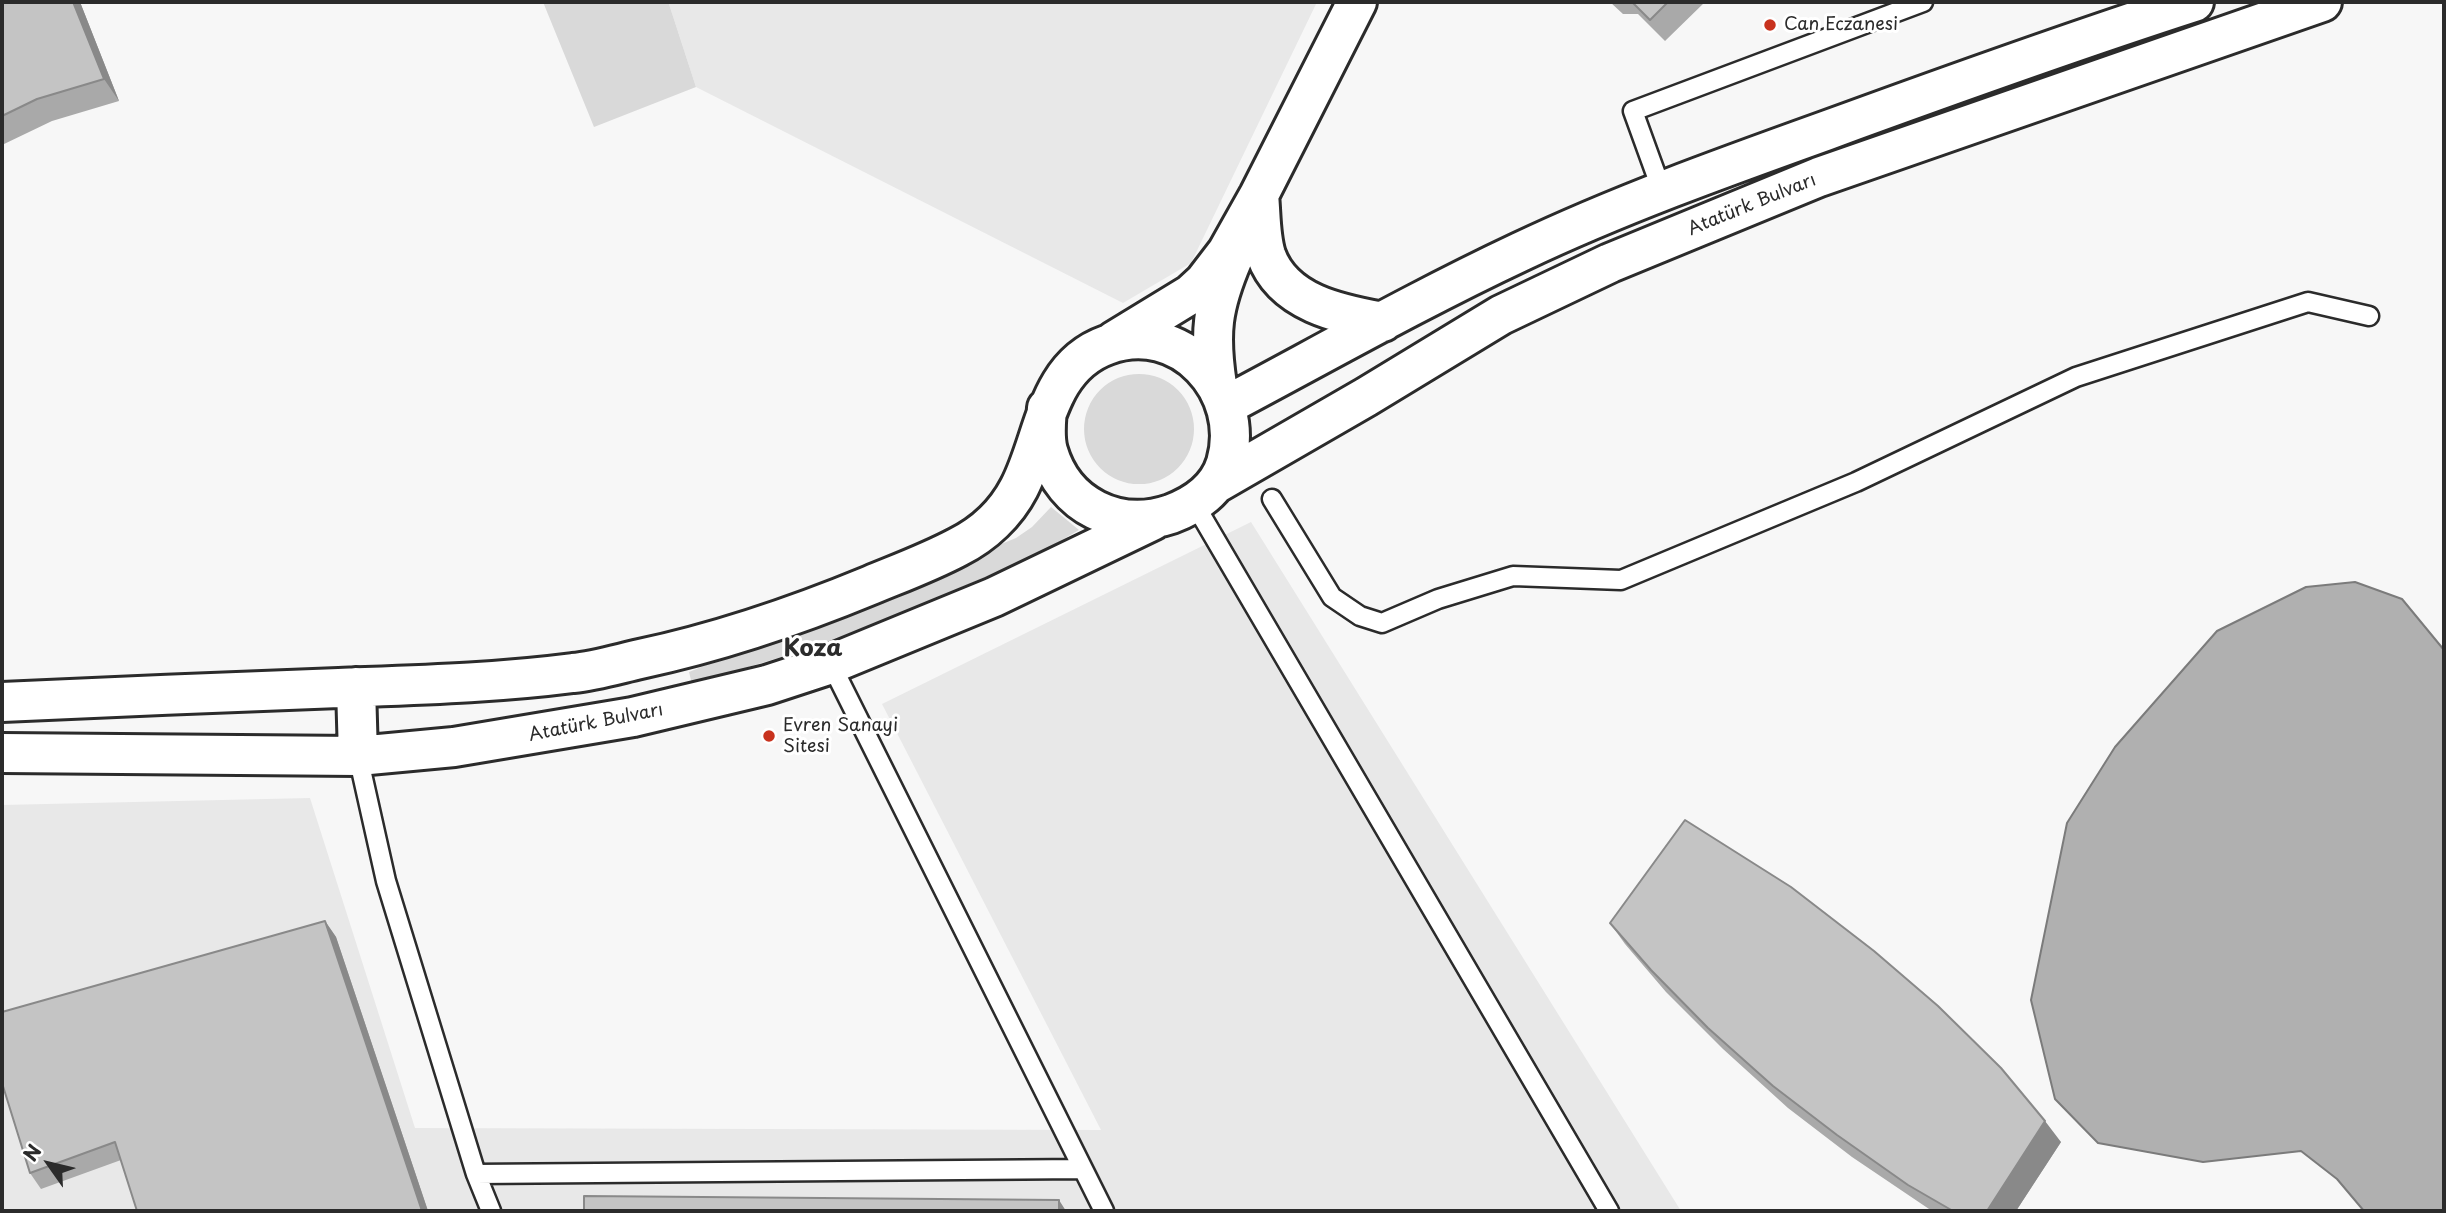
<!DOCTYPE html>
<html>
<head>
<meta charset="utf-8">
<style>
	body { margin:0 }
	#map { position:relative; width:2446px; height:1213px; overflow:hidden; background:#f7f7f7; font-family:"Playpen Sans",sans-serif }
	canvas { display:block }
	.frame { position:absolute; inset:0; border:4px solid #2b2b2b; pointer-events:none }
	.north { position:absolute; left:14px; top:1129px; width:70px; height:70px; -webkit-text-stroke:5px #fff; paint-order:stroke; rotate:304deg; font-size:19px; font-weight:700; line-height:28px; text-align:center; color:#2b2b2b }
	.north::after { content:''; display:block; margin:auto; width:24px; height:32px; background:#2b2b2b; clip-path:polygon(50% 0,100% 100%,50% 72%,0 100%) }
</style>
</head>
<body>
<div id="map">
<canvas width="2446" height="1213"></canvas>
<div class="frame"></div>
<div class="north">N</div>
</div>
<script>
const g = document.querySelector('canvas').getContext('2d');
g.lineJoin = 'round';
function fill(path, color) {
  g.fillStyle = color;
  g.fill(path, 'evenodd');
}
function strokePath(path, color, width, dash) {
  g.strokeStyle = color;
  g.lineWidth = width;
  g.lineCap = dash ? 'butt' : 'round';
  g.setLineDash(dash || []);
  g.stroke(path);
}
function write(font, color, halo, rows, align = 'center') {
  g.font = font + ' "Playpen Sans",sans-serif';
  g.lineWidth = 6;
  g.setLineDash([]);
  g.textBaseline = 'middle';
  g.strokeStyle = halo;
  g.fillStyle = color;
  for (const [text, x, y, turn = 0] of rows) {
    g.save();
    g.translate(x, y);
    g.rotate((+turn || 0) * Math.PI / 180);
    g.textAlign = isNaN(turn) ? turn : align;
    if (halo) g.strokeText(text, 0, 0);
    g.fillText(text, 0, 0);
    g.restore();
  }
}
const built = new Path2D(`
	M672 2H1317L1191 263 1123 303 696 87 669 4Z
	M1251 522 1681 1211H2V805L310 798 415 1128 1101 1130 882 704Z`);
const green = new Path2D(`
	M543 2H672L669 4 696 87 594 127Z
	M1084 429a55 55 0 1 1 110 0a55 55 0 1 1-110 0Z
	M1051 507 1079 530 1034 556 841 639 692 684 689 672 1016 538 1032 527Z`);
const water = new Path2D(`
	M2355 582 2402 599 2444 650V1211H2364L2337 1179 2301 1151 2203 1162 2098 1143 2055 1099 2031 1000 2067 823 2115 747 2217 631 2306 587Z`);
const lane = new Path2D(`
	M1662 191 1633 111 1923 2
	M1272 499 1332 597 1360 616 1382 623 1438 599 1513 576 1621 580 1856 482 2076 377 2308 302 2369 316
	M1194 503 1609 1211
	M831 664 1104 1211
	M358 756 386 881 476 1174 491 1211
	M476 1174 1083 1169`);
const primary = new Path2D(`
	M1259 195C1261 214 1260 236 1266 255 1283 303 1339 314 1383 322
	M1114 341 1191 294 1204 282 1227 252 1259 195 1357 2
	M1217 385C1209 333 1212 307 1233 258
	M1225 406C1323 354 1420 299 1520 252 1619 205 1722 168 1825 131 1948 86 2070 42 2194 2
	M1217 483 1366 397 1501 315 1610 263 1819 177 2322 2
	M356 687 358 756
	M2 702C114 697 227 692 339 688 417 685 496 683 573 673 595 671 618 664 640 659 720 642 796 616 871 585 900 573 930 562 958 547 984 534 1006 513 1019 488 1045 439 1045 367 1107 345 1180 318 1247 391 1226 463 1218 489 1195 505 1171 514 1118 532 1064 506 1048 451 1044 437 1046 423 1047 408
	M2 753 358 756 454 747 633 717 767 685 831 664 994 597 1152 521`);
const wall = new Path2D(`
	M2 2H80L119 101 52 121 2 145Z
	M1610 2H1705L1665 41 1638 14H1623Z
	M325 921 336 937 428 1211H137L121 1160 41 1189 30 1173Z
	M1610 923 2061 1142 2016 1211H1932L1852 1157 1788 1108 1723 1049 1666 992 1625 944Z`);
const shadedWall = new Path2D(`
	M73 2H80L119 101 104 79Z
	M325 921 336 937 428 1211H422Z
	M2045 1121 2061 1142 2016 1211H1987Z
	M1059 1200 1066 1211H1059Z`);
const building = new Path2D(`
	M2 2H73L104 79 37 99 2 116Z
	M1632 2H1668L1650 20Z
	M1685 820 1791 887 1874 951 1938 1006 2001 1068 2045 1121 1987 1211H1953L1908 1185 1837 1135 1773 1086 1708 1028 1651 970 1610 923Z
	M325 921 422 1211H137L115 1142 30 1173 2 1083V1012Z
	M584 1196 1059 1200V1211H584Z`);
const markers = [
	[1770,25,7,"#c8321e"],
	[769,736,7,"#c8321e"]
];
const poiNames = [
	["Can Eczanesi",1784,25],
	["Evren Sanayi",783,726],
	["Sitesi",783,747]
];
const streetNames = [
	["Atatürk Bulvarı",1752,205,-22],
	["Atatürk Bulvarı",596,723,-11]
];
const districtNames = [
	["Koza",813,649]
];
fill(built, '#e8e8e8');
fill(green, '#d9d9d9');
fill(water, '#b0b0b0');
strokePath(water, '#7b7b7b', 2);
strokePath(lane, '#2b2b2b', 23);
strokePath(primary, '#2b2b2b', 44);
strokePath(lane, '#fff', 18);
strokePath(primary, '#fff', 38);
fill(wall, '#a9a9a9');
fill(shadedWall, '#898989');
fill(building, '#c4c4c4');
strokePath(building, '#898989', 2);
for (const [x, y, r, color] of markers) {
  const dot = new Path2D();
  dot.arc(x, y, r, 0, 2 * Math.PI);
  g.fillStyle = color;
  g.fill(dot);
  strokePath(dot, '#fff', 2.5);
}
write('18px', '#2b2b2b', '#fff', poiNames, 'left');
write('18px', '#2b2b2b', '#fff', streetNames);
write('bold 24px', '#2b2b2b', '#fff', districtNames);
</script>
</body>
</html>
